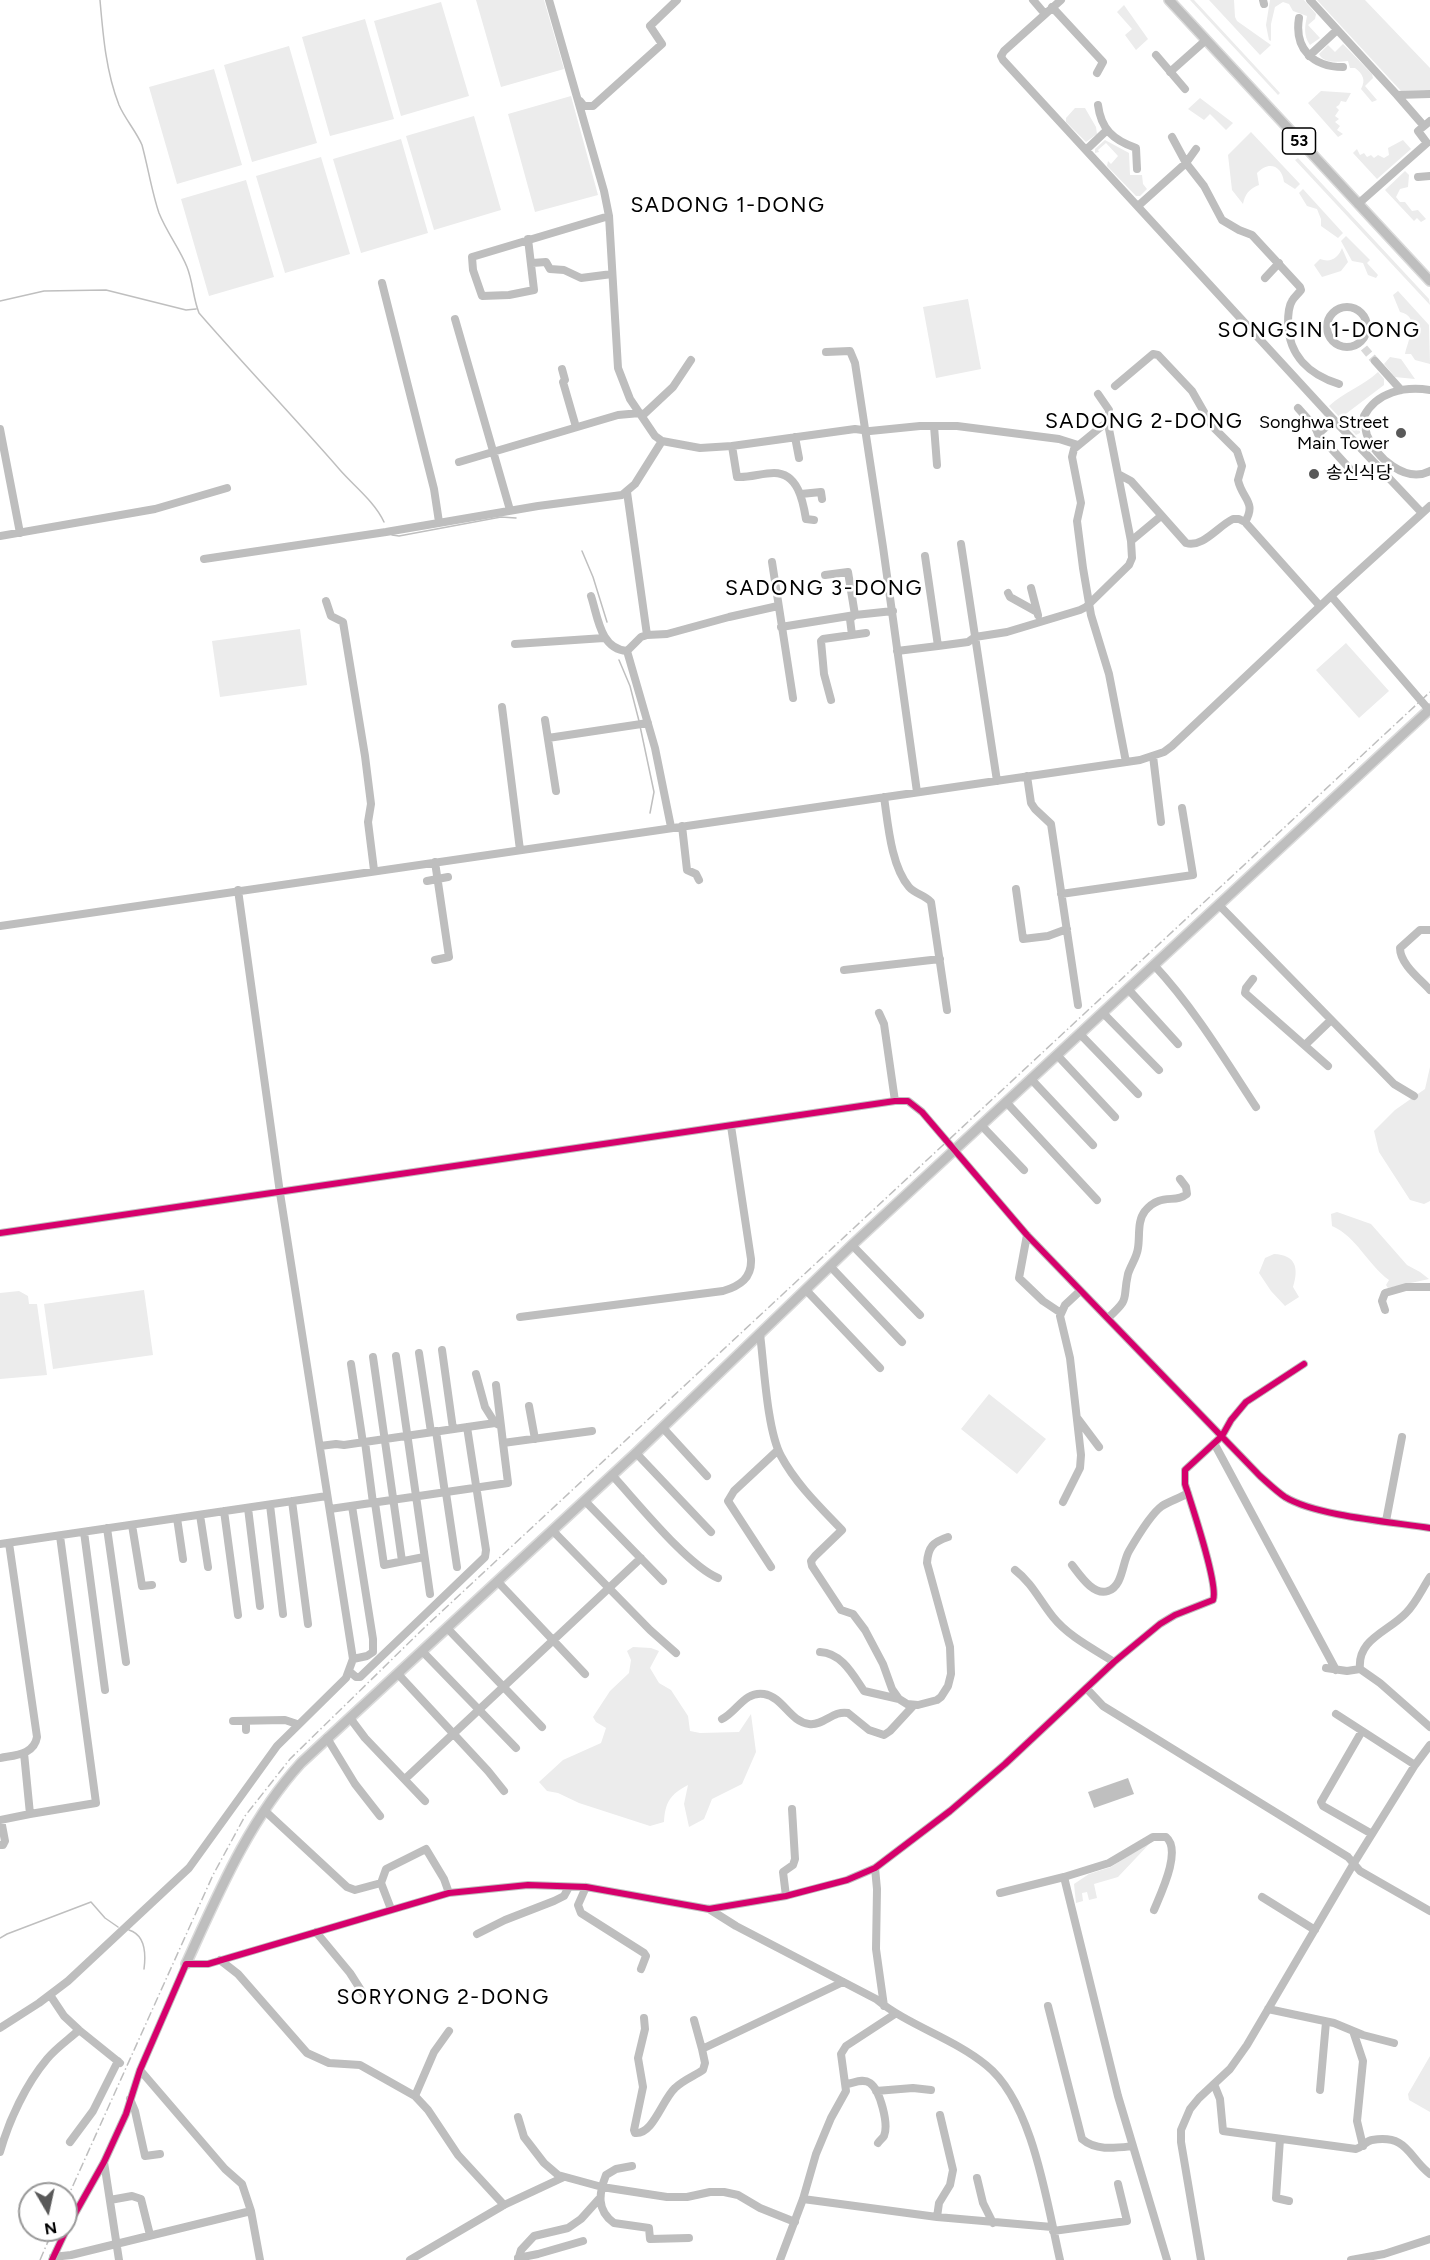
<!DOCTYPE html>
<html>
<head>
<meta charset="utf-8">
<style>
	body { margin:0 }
	#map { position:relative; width:1430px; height:2260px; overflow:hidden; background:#fff; font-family:Figtree,sans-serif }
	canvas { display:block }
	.north { position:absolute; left:18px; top:2182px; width:60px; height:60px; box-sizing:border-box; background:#fff; border:2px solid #999; border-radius:50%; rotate:171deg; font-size:16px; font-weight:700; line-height:24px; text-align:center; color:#000 }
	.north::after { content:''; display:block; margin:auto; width:21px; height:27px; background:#595959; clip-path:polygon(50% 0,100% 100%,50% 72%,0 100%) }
</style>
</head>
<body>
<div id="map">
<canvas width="1430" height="2260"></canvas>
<div class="north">N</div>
</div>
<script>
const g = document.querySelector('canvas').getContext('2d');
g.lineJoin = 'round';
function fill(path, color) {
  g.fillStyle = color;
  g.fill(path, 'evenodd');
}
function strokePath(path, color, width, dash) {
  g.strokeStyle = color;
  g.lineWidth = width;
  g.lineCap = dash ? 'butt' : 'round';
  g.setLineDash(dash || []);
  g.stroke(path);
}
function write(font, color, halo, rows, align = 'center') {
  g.font = font + ' Figtree,"Noto Sans KR",sans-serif';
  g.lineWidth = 5;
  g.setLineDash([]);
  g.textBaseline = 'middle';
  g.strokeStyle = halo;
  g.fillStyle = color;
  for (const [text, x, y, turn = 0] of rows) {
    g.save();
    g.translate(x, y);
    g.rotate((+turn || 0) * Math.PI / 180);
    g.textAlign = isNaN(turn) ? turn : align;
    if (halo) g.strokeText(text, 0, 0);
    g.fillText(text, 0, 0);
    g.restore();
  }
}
const green = new Path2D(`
	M476 0H544L564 69 501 87Z
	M1190 0H1194L1280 93 1278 95Z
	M1209 0H1234L1235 17 1237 21 1271 45 1260 55Z
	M1270 0H1304L1316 14 1315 19 1308 25 1320 38 1310 45C1303 35 1305 26 1307 16L1293 11 1289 4 1283 2 1275 7 1271 24V41L1269 40 1266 25Z
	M1317 0H1365L1430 68V90L1401 91Z
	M441 2 469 96 401 116 374 21Z
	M1124 5 1148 39 1136 50 1125 35 1132 29 1117 12Z
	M365 19 394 119 330 136 302 37Z
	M1343 44 1372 74 1373 78 1365 86 1377 100 1372 102 1361 89C1366 80 1363 74 1355 68H1350L1348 61C1338 62 1324 64 1319 54L1328 45 1335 52Z
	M289 46 317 143 252 162 224 65Z
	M214 69 242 165 177 184 149 87Z
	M1321 91 1351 93 1346 102 1341 101 1339 105 1336 107 1339 110 1335 116 1339 119 1335 122 1340 126 1337 130 1343 134 1338 137 1308 103Z
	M571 96 598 195 535 212 508 114Z
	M1200 98 1233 123 1226 130 1210 114 1204 120 1188 109Z
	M1075 108H1085L1096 127 1097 134 1086 142 1066 122V118Z
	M474 116 501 210 434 230 406 136Z
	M1251 132 1300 184 1295 189 1284 182C1282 166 1269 160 1257 173L1259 185C1249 189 1245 194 1243 204L1232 190 1228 155Z
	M401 139 428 233 361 253 333 159Z
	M1105 140 1129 153 1130 175H1142L1143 184 1147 189 1140 196H1136L1107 166 1108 161 1111 164 1118 156 1106 143 1098 150 1099 152 1095 153V149Z
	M1403 140 1411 149 1377 179 1353 153 1357 149 1360 155 1364 153 1367 157 1371 155 1374 158 1378 155 1384 158 1389 155 1388 148Z
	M321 157 350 254 285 273 256 176Z
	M1298 158 1429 299 1430 305 1295 160Z
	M1405 171 1409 175 1408 187 1400 189 1396 197 1400 202H1405L1412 211 1418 210 1426 219 1421 222 1417 218 1414 221 1385 190Z
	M246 180 274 277 209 296 181 199Z
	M1303 189 1343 233 1338 238 1321 226V219L1317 209 1307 206 1299 193Z
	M1346 236 1370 260 1367 263 1378 275 1376 278 1368 275 1363 263 1352 261 1341 241Z
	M1342 248 1348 262 1341 271 1322 277 1314 265 1320 259C1331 263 1338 258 1342 248Z
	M1398 291 1429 325 1430 364 1415 360 1411 354H1405C1408 340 1421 316 1400 312L1393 295Z
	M968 299 981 369 936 378 923 307Z
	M1390 357 1401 359 1415 379 1395 377 1384 364Z
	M1378 372 1384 379V385L1343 416 1360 431V433L1356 435 1329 406C1344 392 1363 386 1378 372Z
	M300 629 307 685 220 697 212 641Z
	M1346 643 1389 691 1359 718 1316 670Z
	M1430 1067V1201L1424 1204 1410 1200 1379 1152 1374 1131 1395 1110 1425 1089Z
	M1337 1212 1371 1224 1407 1265 1420 1272 1429 1279 1388 1288 1386 1285 1389 1280C1367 1264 1357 1237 1332 1226L1331 1214Z
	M1274 1254C1296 1255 1299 1268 1293 1287L1299 1297 1285 1306 1271 1291 1259 1273 1265 1258Z
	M144 1290 153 1355 53 1369 44 1304Z
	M19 1291 28 1296 29 1304H37L47 1375 0 1379V1293Z
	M989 1394 1046 1439 1017 1474 961 1429Z
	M633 1647 651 1648 659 1651 650 1668 659 1683 671 1690 688 1716 690 1731 700 1733 739 1732 751 1714 756 1752 742 1784 712 1799 704 1819 689 1827 684 1804 688 1785C670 1794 665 1803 664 1822L650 1826 579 1803 558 1793 547 1791 539 1782 563 1760 601 1743 606 1728 596 1722 593 1717 610 1691 629 1673 631 1660 627 1651Z
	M1153 1840 1118 1877 1094 1884 1097 1898 1089 1900 1087 1892 1082 1893 1083 1901 1076 1903 1074 1884 1089 1874 1111 1867Z
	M1430 2056V2112L1409 2100 1408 2094Z`);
const water = new Path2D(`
	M1128 1778 1134 1794 1094 1808 1088 1792Z`);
const stream = new Path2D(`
	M100 0C103 35 106 72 119 105 125 119 136 131 142 145 148 167 152 193 159 213 167 233 180 249 187 267 193 282 193 298 199 313 245 366 293 416 340 470 354 486 375 502 384 522
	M0 301 44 291 106 290 186 310 196 309
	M392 535 399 536 501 517 516 518
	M582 551 593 577 607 622
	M619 660 630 686 639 721
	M640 726 654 792 650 813
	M129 1930C145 1935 146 1954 144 1969
	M0 1938 7 1934 91 1902 105 1918 118 1927`);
const minorTunnel = new Path2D(`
	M1364 348 1375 361`);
const minor = new Path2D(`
	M549 0 604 191 609 216 618 368 630 399 655 436 662 441 700 448 732 446 855 429 870 431 920 426H957L1059 439 1078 445
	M1033 0 1045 14
	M1061 0 1004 51 1001 56 1003 60 1334 420 1422 513
	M1263 0 1264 4
	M1310 0 1397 95 1430 94
	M1052 7 1103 62 1097 73
	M1299 18C1294 49 1313 67 1343 67
	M1156 55 1185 89
	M1309 56 1337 30
	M1170 72 1206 40
	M1397 95 1424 126
	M580 101 584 106H593L662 44 650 26 677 0
	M1098 105C1101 129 1113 140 1136 148L1137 169
	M1172 137 1186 163 1204 186 1222 220 1239 230 1252 235 1300 287 1301 290C1298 294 1294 297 1292 301 1288 307 1288 317 1288 324 1289 356 1310 375 1339 384
	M1086 150 1106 131
	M1418 177 1430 176
	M1358 204 1427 143 1418 131 1430 121
	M1138 206 1186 163 1196 149
	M528 239 534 290 509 295 482 296 473 270 472 257 609 216
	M532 263 546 262 550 269 564 270 581 278 612 274
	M1265 278 1279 263
	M382 283 434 489 439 522
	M1327 327a20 20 0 1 1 40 0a20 20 0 1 1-40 0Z
	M455 319 510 510
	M826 352 850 351 855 363 883 547 917 792
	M1375 361 1401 390
	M562 369 565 380 563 382 576 427
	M1115 386 1153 354 1158 355 1192 391 1212 426 1237 451 1242 466 1238 480C1242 499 1257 502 1245 522L1320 606
	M1430 390C1404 386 1377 392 1364 416 1365 423 1365 429 1367 435 1375 457 1406 484 1430 471
	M1098 394 1109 410V429L1131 541
	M1298 408 1315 427 1318 434 1350 469
	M642 416 673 387 691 360
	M1109 422 1102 426 1074 449 1072 457 1081 503 1077 521 1083 568 1091 615 1109 674 1126 762
	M934 426 937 465
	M0 429 20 533
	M1318 434 1334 420
	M795 437 799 458
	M732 446 737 477C749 478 762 473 774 473 798 473 803 501 806 519L814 520
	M459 462 618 415 640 413
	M1118 474 1131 481 1186 543C1203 548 1218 526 1233 519H1239L1245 522
	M801 494 821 492 822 499
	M0 536 155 509 227 488
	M961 544 997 781
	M925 556 938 646 968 642 975 637 1007 632 1080 610 1086 607 1129 565 1132 558 1131 541 1161 516
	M204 559 386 532 538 506 622 495 635 484 662 441
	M772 562 793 698
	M825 575 848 572 855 615 893 611
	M1031 588 1038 615
	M1008 593 1010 597 1037 612
	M591 596C598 617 600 649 627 651L641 637 647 635 627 492
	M1331 596 1429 710
	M326 601 331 616 343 622 365 756 371 804 368 822 374 870
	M781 627 855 615
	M647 635 667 634 729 617 778 606
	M852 635 850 619 855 615
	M515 644 604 638
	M627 651 655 748 671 827
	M897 651 938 646
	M831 700 824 674 821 641 823 639 866 633
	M502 707 520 850
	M545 720 556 791
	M548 738 648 723
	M1153 756 1161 822
	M1027 776 1031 803 1035 809 1051 824 1078 1005
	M884 797C888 824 891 866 909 887 915 894 925 895 931 902L947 1010
	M682 826 687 870 696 874 699 880
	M435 862 449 957 435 960
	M427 881 448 877
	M1016 889 1023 939 1048 936 1067 929
	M1061 894 1193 875 1182 808
	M1219 905 1394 1084 1414 1096
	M0 926 1140 760 1164 752 1172 746 1331 596 1430 506
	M1430 930H1420L1400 948C1400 964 1420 979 1430 990
	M1154 965C1194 1008 1224 1058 1256 1107
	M844 970 940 959
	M1253 979 1246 988 1245 993 1328 1066
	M1128 989 1178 1044
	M879 1013 884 1024 895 1101
	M1103 1013 1159 1070
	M1080 1034 1138 1094
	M1305 1045 1331 1020
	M1057 1055 1115 1117
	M1031 1079 1093 1145
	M1006 1102 1097 1200
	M981 1125 1024 1170
	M0 1233 895 1101H908L922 1112 1027 1235 1260 1476C1268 1483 1276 1491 1285 1497 1316 1516 1392 1522 1430 1528
	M1027 1235 1019 1278 1043 1301 1061 1313
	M852 1245 920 1315
	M830 1266 902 1342
	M806 1290 880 1368
	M1385 1310 1382 1301 1385 1293 1406 1287H1430
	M520 1317 723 1291C740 1286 752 1278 751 1259L731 1126
	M1108 1318C1131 1297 1122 1301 1128 1274 1131 1265 1137 1257 1138 1248 1140 1236 1137 1221 1145 1211 1161 1192 1175 1204 1187 1194L1186 1187 1180 1179
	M760 1334C764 1365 767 1430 781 1456 796 1484 820 1507 842 1530L815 1556 811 1561 812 1566 841 1610 853 1614 865 1630 883 1664 892 1689 899 1699 907 1704 918 1705 937 1700 941 1697 948 1686 951 1674 950 1647 927 1563C928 1547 933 1542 948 1537
	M442 1350 453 1429
	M419 1353 431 1432
	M396 1356 430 1594
	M373 1357 402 1561
	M351 1364 363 1443
	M476 1374 485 1407 495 1423
	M496 1385 501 1426
	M529 1406 535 1439
	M1078 1419 1099 1447
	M663 1428 707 1476
	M436 1431 445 1493
	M365 1442 373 1503
	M1214 1443 1336 1670
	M320 1446 336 1444 344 1445 495 1423 501 1426 503 1443
	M636 1453 711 1532
	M612 1475C637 1502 687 1565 718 1578
	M446 1493 457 1567
	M292 1501 308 1624
	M585 1501 663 1581
	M1063 1502 1080 1468 1081 1455 1070 1358 1060 1316 1065 1305 1080 1291
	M375 1503 384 1565 424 1557
	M270 1505 283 1614
	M352 1506 373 1639V1652L367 1656 353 1659
	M248 1508 260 1606
	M330 1509 508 1483 503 1443 592 1431
	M224 1511 238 1615
	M200 1515 208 1567
	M177 1518 183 1559
	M1386 1521 1402 1437
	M132 1525 142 1586 152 1585
	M107 1528 126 1662
	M553 1531 650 1630 676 1653
	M84 1532 105 1690
	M0 1544 327 1496
	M1072 1565C1080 1575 1093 1596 1108 1591 1123 1586 1122 1563 1129 1551 1136 1539 1152 1513 1162 1506 1170 1501 1180 1498 1188 1493
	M771 1567 728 1501 734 1491 778 1450
	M1015 1570C1032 1583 1040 1601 1053 1617 1069 1637 1094 1649 1114 1662
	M498 1582 585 1674
	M448 1629 542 1727
	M423 1652 516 1748
	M820 1652C842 1653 853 1675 864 1691L899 1699
	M1326 1668 1347 1671 1360 1669 1380 1683 1430 1727
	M1360 1669C1357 1639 1388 1632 1406 1613 1416 1603 1422 1589 1430 1577
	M349 1671 356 1677H360L485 1557 486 1550 467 1427
	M398 1674 488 1771 504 1791
	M1087 1689 1103 1706 1348 1857 1360 1871 1430 1911
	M1336 1714 1415 1765
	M350 1718 365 1738 425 1801
	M722 1719C737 1712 744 1691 764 1694 783 1697 790 1722 809 1724 824 1726 833 1710 848 1713L869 1730 884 1735 890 1731 914 1705
	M233 1721 285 1720 297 1724
	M246 1730V1721
	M1362 1731 1321 1802 1323 1806 1372 1834
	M327 1738 355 1784 380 1816
	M0 1758C15 1755 34 1755 37 1737L9 1543
	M405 1779 641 1558
	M265 1811 347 1887 355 1890 381 1883 391 1909
	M30 1814 96 1803 60 1536
	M0 1820 30 1814 24 1753
	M0 1845H3L5 1841 1 1820
	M875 1868 877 1889 876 1949 884 2006
	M381 1883 386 1869 426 1849 444 1879 449 1893
	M586 1887 578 1905 581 1913 644 1953 646 1956 641 1969
	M1000 1893 1064 1877
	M786 1896 783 1872 793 1865 795 1859 792 1809
	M1262 1897 1315 1930
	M709 1909 736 1926 876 1999C909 2026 953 2038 986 2065 1033 2102 1047 2204 1060 2260
	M1154 1910C1161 1893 1182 1850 1166 1837H1153L1109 1863 1064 1877 1118 2096 1167 2260
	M316 1932 350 1973 364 1995
	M477 1934 505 1920 554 1901 564 1896 569 1887
	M220 1960 238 1974 307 2053 329 2063 360 2065 415 2096 428 2110 458 2155 504 2205
	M50 1995 64 2016 79 2030 120 2063
	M1048 2006 1082 2139C1096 2151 1115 2148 1133 2146
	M1268 2009 1334 2023 1363 2035 1394 2043
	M644 2018 645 2029 638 2058 643 2087 634 2130 635 2133C653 2135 662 2100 675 2088 683 2080 694 2076 703 2070L705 2063 702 2049 843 1982
	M694 2020 702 2049
	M0 2028 39 2003 68 1981 189 1868 277 1746 346 1678 353 1659 280 1193 238 890
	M1353 2031 1363 2061 1357 2121 1363 2146
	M140 2070 225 2169 242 2184 251 2211 260 2260
	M847 2084C854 2083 863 2078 870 2083 880 2090 889 2124 884 2136 883 2138 879 2141 878 2143
	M1214 2084 1220 2099 1223 2131 1356 2149C1363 2147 1366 2141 1372 2140 1408 2134 1408 2157 1430 2174
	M1320 2090 1326 2022
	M876 2091 913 2088 931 2090
	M415 2096 434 2052 449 2031
	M130 2099 135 2111 145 2156 160 2154
	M518 2117 524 2137 544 2163 558 2175 602 2187 667 2197H687L710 2192H724L738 2195 760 2208 795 2222
	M1280 2139 1276 2198 1289 2201
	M70 2142 93 2111 118 2061
	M0 2152C9 2120 26 2084 47 2059 56 2048 68 2040 79 2030
	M104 2162 119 2260
	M632 2166 616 2169 606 2175C599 2193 596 2210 614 2223L649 2228 650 2239 689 2238
	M977 2178 983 2203 993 2223
	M803 2199 937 2217 1052 2227
	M110 2200 132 2196 141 2199 150 2235
	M937 2217 939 2203 950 2185 953 2170 940 2115
	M1053 2231 1127 2221 1118 2184
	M53 2257 71 2255 251 2211
	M518 2258 538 2254 583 2241
	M52 2260 68 2226 104 2162 126 2114 140 2070 186 1964H208L449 1893 528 1885 586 1887 709 1909 786 1896 847 1880 875 1868 950 1811 1005 1764 1114 1662 1160 1624 1175 1615 1213 1600C1219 1586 1191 1503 1185 1484V1470L1222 1436 1231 1420 1246 1402 1304 1364
	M410 2260 504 2205 564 2177
	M518 2260 521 2250 534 2236 568 2228 581 2219 599 2199
	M780 2260 803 2199 816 2154 831 2118 846 2091 841 2054 846 2046 895 2014
	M1201 2260 1181 2142V2130L1190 2109 1199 2098 1230 2069 1247 2045 1354 1863 1415 1765 1430 1745
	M1351 2260 1384 2254 1430 2239`);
const major = new Path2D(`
	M1169 0 1430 281
	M186 1964C218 1894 249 1820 301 1763L636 1453 852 1245 1430 709`);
const rail = new Path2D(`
	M66 2201 213 1875 245 1816 290 1759 424 1628 1430 692
	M40 2260 53 2230`);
const cycleway = new Path2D(`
	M0 1233 895 1101H908L922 1112 1027 1235 1260 1476C1268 1483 1276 1491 1285 1497 1316 1516 1392 1522 1430 1528
	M52 2260 68 2226 104 2162 126 2114 140 2070 186 1964H208L449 1893 528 1885 586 1887 709 1909 786 1896 847 1880 875 1868 950 1811 1005 1764 1114 1662 1160 1624 1175 1615 1213 1600C1219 1586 1191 1503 1185 1484V1470L1222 1436 1231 1420 1246 1402 1304 1364`);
const markers = [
	[1401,433,6,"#595959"],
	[1314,474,6,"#595959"]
];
const shields = [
	[1299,141,33]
];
const shieldNames = [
	["53",1299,141]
];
const poiNames = [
	["Songhwa Street",1389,423],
	["Main Tower",1389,444],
	["송신식당",1326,474,"left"]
];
const quarterNames = [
	["SADONG 1-DONG",728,206],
	["SONGSIN 1-DONG",1319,331],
	["SADONG 2-DONG",1144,422],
	["SADONG 3-DONG",824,589],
	["SORYONG 2-DONG",443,1998]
];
fill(green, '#ececec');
fill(water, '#bfbfbf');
strokePath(stream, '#bfbfbf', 1.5);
strokePath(minorTunnel, '#d9d9d9', 8, [8, 4]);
strokePath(major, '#dbdbdb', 12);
strokePath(minor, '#bebebe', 8);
strokePath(major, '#bebebe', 9);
strokePath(rail, '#bebebe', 1.5, [9, 3, 1.5, 3]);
strokePath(cycleway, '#d6006c', 6);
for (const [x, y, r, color] of markers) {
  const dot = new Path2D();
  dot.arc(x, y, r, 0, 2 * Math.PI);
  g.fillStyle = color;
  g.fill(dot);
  strokePath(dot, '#fff', 2);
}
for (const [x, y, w] of shields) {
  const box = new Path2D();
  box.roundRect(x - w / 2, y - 13, w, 26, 4.5);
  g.fillStyle = '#fff';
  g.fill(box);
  strokePath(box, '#000', 1.5);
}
write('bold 16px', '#000', null, shieldNames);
write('18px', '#000', '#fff', poiNames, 'right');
g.letterSpacing = '1.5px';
write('21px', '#000', '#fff', quarterNames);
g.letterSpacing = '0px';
</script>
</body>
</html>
